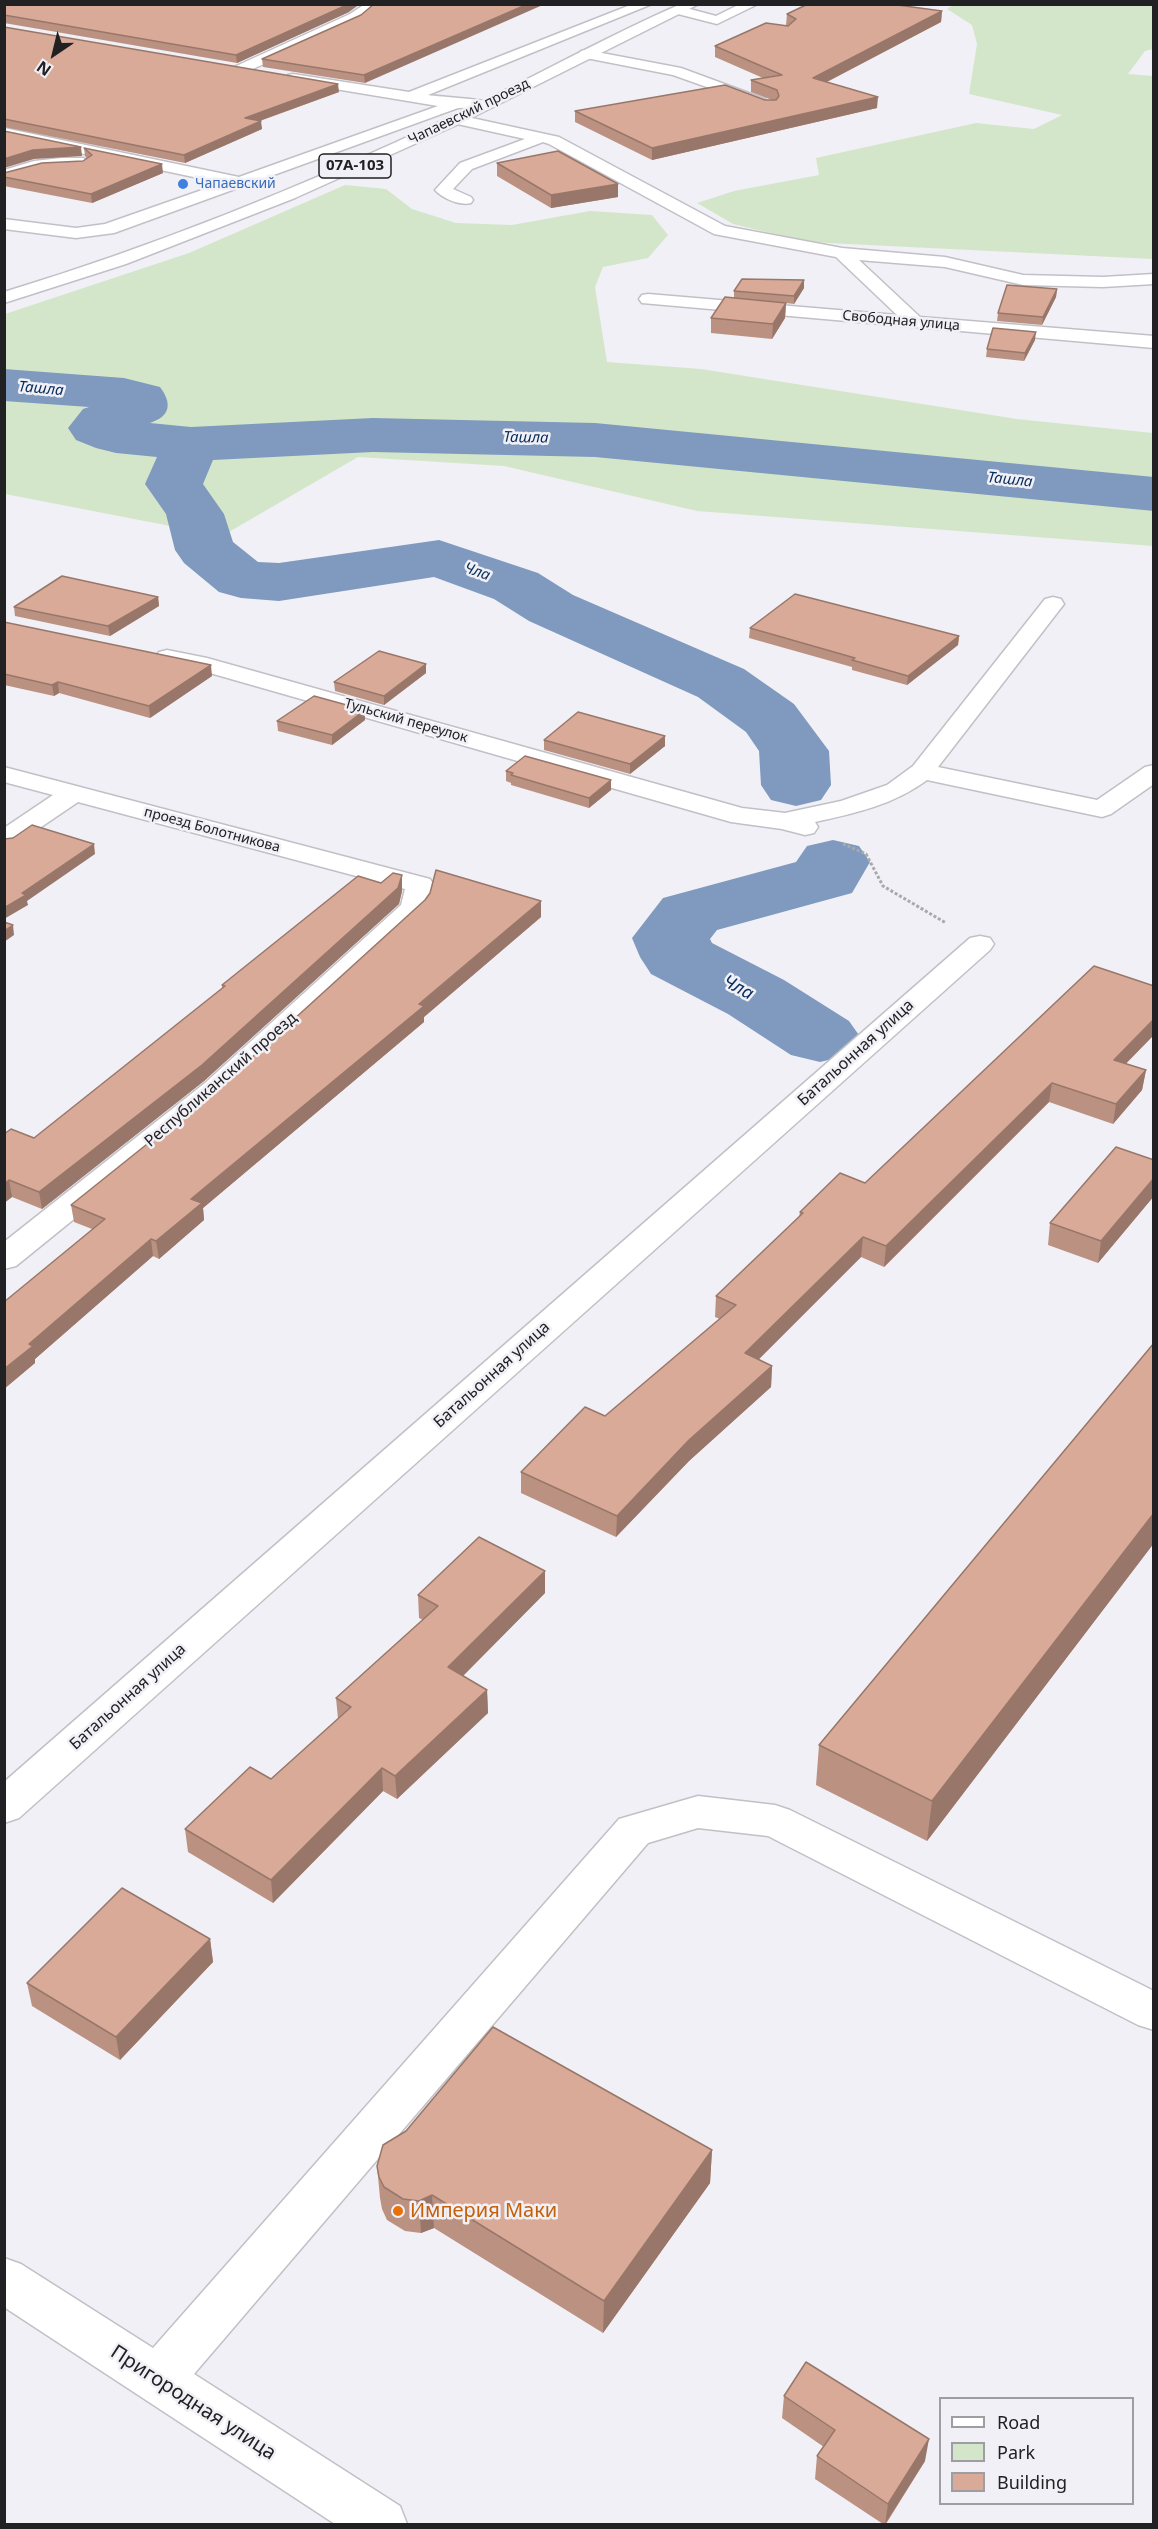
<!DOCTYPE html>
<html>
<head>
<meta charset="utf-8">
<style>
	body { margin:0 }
	#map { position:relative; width:1158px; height:2529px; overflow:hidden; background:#f1f0f6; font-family:"Noto Sans",sans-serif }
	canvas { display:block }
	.frame { position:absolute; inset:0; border:6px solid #212123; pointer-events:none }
	.legend { position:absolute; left:939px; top:2397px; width:195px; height:108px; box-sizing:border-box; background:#f1f0f6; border:2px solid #9e9da2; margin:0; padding:8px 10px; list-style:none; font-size:18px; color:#212123 }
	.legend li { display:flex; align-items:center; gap:12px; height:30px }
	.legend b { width:30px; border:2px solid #9e9da2 }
	.north { position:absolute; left:24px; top:24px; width:60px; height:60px; -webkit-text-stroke:4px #f1f0f6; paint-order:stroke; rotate:215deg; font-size:16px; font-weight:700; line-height:24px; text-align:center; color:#212123 }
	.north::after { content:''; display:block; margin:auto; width:21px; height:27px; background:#212123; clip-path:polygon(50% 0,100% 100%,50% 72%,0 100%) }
</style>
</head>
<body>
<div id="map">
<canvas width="1158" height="2529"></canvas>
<div class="frame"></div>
<ul class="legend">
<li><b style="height:8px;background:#fff"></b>Road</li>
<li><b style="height:16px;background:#d4e6ca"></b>Park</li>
<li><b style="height:16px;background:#d9aa97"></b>Building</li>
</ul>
<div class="north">N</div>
</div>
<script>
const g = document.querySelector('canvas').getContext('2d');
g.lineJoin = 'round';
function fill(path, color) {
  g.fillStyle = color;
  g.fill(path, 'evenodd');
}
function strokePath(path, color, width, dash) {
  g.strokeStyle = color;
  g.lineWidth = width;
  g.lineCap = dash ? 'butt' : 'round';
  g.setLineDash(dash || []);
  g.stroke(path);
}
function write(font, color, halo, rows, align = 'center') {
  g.font = font + ' "Noto Sans",sans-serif';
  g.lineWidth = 5;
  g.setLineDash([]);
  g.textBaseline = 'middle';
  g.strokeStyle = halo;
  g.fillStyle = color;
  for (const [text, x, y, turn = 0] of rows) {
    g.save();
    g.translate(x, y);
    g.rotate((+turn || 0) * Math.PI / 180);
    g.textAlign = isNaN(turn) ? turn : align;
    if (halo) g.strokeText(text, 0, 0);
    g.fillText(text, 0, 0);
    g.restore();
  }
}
const green = new Path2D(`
	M953 5H1153V49L1145 51 1128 74 1153 76V259L807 242 733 224 697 203 734 191 819 175 816 158 976 123 1034 129 1062 115 969 94 977 44 972 25 947 9Z
	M345 185 386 189 412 209 456 223 512 225 590 211 652 215 668 235 648 258 603 267 595 287 607 362 701 369 1017 419 1153 433V546L697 511 504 466 358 457 222 536 5 494V314L189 253Z`);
const river = new Path2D(`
	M4 369 124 378 160 387C172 403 171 416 150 423L191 427 373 418 595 423 1154 477V511L595 457 373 452 213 460 203 484 224 514 233 542 258 562 279 563 439 540 538 573 573 595 744 669 794 704 829 751 831 785 821 800 796 806 771 800 761 785 759 751 746 732 698 697 529 621 494 599 434 577 279 601 241 598 219 592 184 563 175 550 166 514 145 484 157 457 116 453 96 448 76 440 68 428 83 409 89 407 4 401Z
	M833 840 859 846 870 862 852 893 717 930 710 939 712 943 784 980 849 1021 861 1038 849 1055 820 1062 791 1055 728 1014 651 974 640 957 632 938 663 898 796 862 807 846Z`);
const path = new Path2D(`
	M843 844 866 854 883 886 946 923`);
const minor = new Path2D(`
	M365 4H381L360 20 244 73H234L232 70 234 67 350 14Z
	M633 4H652L428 95C440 97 490 99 495 104L493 107 458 108 114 233 76 238 4 229V219L76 228 105 224 222 183 4 137V128L239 177 438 106 293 82 286 78 288 75 293 74 409 92Z
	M740 4H758L717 24 674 13 672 10 679 6 716 16Z
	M586 50 681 68 765 99 767 102 760 106 673 75 581 57 579 54 581 51Z
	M458 115 559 137 725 226 842 248 945 257 1023 275 1103 277 1154 274V284L1103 287 1023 285 945 267 859 260 920 317 1154 336V348L642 303 639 299 642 295 648 294 897 315 836 257 714 234 549 144 543 142 472 169 453 189 471 197 473 200 471 203C460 206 442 198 435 190L460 163 525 139 453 123 450 120Z
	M61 158H83L91 163 83 168 43 169 4 181V170L34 161Z
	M1053 597 1061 599 1064 604 938 767 1097 800 1145 767 1154 765V784L1111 814 1102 817 927 780C893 805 856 813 815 822L818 827 814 833 805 835 782 829 731 822 203 671 159 662 155 657 159 652 167 650 207 658 742 808 785 813 841 801 887 785 913 766 1045 599Z
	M4 767 430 879 434 885 428 908 424 914 227 1095 16 1266 4 1269V1242L205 1083 401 905 405 889 78 802 13 846 4 848V828L53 795 4 782Z
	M980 936 990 938 994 944 990 950 19 1818 4 1823V1782L970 938Z
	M698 1796 775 1805 790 1810 1154 1991V2030L1138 2025 768 1836 698 1828 648 1843 194 2374 400 2506 407 2524H335L4 2307V2258L21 2264 153 2348 619 1819Z`);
const major = new Path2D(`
	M681 4H699L461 123 295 198 126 264 4 303V292C158 245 307 185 452 116 529 80 603 38 681 4Z`);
const wall = new Path2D(`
	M4 4 349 12 237 63 4 23Z
	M374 4 365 83 263 67 262 59 361 15Z
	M942 11 941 22 827 82 877 108 652 160 575 122V111L772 100 751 92V80L763 78 715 57V46L788 26 786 25 787 14Z
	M4 27 339 92 260 121 262 129 185 163 4 127Z
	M84 148 163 173 92 203 4 186V173L83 161 87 159 85 156Z
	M497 163 618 184V197L551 208 497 176Z
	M804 288 794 304 786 303 785 318 772 339 711 333V318L734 298V291Z
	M1057 289 1056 297 1042 325 997 321 998 313Z
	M1035 340 1024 361 986 357 987 349Z
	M158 597 159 606 110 636 15 616 14 607Z
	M4 622 212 676 150 718 59 693 54 696 4 685Z
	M750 628 959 636 958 645 907 685 852 670V667L749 638Z
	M426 664V673L384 705 335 691 334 682Z
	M365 710V720L332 745 278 731 277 721Z
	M544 740 665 746 630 774 544 750Z
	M506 771 611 780V790L589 808 511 785V783L506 781Z
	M402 891 399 904 204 1081 42 1209 12 1197 4 1203V1134L34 1138 222 989V985Z
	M541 901V917L424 1017V1022L203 1208 204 1220 159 1259 153 1256 35 1359V1363L4 1389 92 1229 74 1222 71 1205Z
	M1094 966 1126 1064 1146 1070 1142 1090 1113 1124 1049 1102 884 1267 861 1257 759 1359 772 1366 771 1387 689 1461 616 1537 521 1493V1472L605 1416 720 1319 715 1317 716 1296 799 1217 800 1212 865 1183Z
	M1154 1160V1196L1098 1263 1048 1245 1050 1223Z
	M1154 1343V1543L927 1841 816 1785 819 1745Z
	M545 1593 463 1676 487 1690 488 1713 397 1799 383 1791 273 1903 188 1852 185 1829 271 1779 338 1719 336 1698 423 1620 419 1618 418 1595Z
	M210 1939 213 1962 120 2060 32 2006 27 1983Z
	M712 2150 710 2183 603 2333 434 2228 421 2233 405 2231 387 2220 382 2209 380 2198 377 2166Z
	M784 2396 925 2461 886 2524H883L815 2479 817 2456 824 2447 782 2418Z`);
const shadedWall = new Path2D(`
	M349 4H360L349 12 237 63 236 55Z
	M528 4H545L365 83 364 75Z
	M942 11 941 22 813 89V78Z
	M338 84 339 92 245 126V118Z
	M878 97 877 108 652 160V148Z
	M261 121 262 129 185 163 184 155Z
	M81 147 82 156 34 159 4 168V159L33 150Z
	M162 164 163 173 92 203 91 194Z
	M618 184V197L551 208V195Z
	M804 280V288L794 304V296Z
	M1057 289 1056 297 1042 325 1043 317Z
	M786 303 785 318 772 339 773 324Z
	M1036 332 1035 340 1024 361 1025 353Z
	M158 597 159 606 110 636 108 626Z
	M959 636 958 645 907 685 908 676Z
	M426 664V673L384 705V696Z
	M211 665 212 676 150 718 149 706Z
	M58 682 59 693 54 696 52 685Z
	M365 710V720L332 745V735Z
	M665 736V746L630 774V764Z
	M611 780V790L589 808V798Z
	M94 844 95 854 27 901 28 905 4 919V908L22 893Z
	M402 875V891L399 904 204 1081 42 1209 39 1192Z
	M541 901V917L424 1017V1022L203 1208 204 1220 159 1259 156 1241 191 1199Z
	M13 925 14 935 4 942V931Z
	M1154 1019V1035L1111 1079 1114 1060Z
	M1146 1070 1142 1090 1113 1124 1116 1104Z
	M1052 1083 1049 1102 884 1267 886 1246Z
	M1154 1178V1196L1098 1263 1101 1241Z
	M9 1180 12 1197 4 1203V1184Z
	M863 1237 861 1257 744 1374 745 1353Z
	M151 1239 153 1256 35 1359V1363L4 1389V1369L29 1344Z
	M772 1366 771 1387 689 1461 616 1537 617 1516 689 1440Z
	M1154 1513V1543L927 1841 932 1801Z
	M545 1571V1593L449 1690 448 1667Z
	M487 1690 488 1713 397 1799 395 1776Z
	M382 1768 383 1791 273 1903 271 1880Z
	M210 1939 213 1962 120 2060 116 2037Z
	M712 2150 710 2183 603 2333 604 2301Z
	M432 2195 434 2228 421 2233 419 2201Z
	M929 2439 925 2461 885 2524 888 2504Z`);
const building = new Path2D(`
	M4 4H349L236 55 4 15Z
	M374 4H528L364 75 262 59 361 15Z
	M808 4H890L942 11 813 78 878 97 652 148 575 111 725 85 765 100H776L779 96 777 90 751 80 782 75 715 46 766 23 788 26 796 19 787 14Z
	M4 27 338 84 245 118 261 121 184 155 4 119Z
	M4 131 81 147 33 150 4 159Z
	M84 148 162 164 91 194 4 177V173L42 163 83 161 92 155Z
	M558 151 618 184 551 195 497 163Z
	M742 279 804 280 794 296 734 291Z
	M1007 285 1057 289 1043 317 998 313Z
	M725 297 786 303 773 324 711 318Z
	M993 328 1036 332 1025 353 987 349Z
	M62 576 158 597 108 626 14 607Z
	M795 594 959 636 908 676 852 660 855 658 750 628Z
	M4 622 211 665 149 706 58 682 52 685 4 674Z
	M379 651 426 664 384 696 334 682Z
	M314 696 365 710 332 735 277 721Z
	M578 712 665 736 630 764 544 740Z
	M525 756 611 780 589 798 511 775 513 773 506 771Z
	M32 825 94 844 22 893 26 895 4 908V839L13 838Z
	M436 870 541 901 419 1004 424 1006 191 1199 202 1203 156 1241 151 1239 29 1344 33 1346 4 1369V1302L105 1219 71 1205 227 1080 425 900 430 893Z
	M393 873 402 875 398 888 202 1065 39 1192 9 1180 4 1184V1134L11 1129 34 1138 225 986 222 985 358 876 381 883Z
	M4 922 13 925 4 931Z
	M1094 966 1154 986V1019L1114 1060 1146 1070 1116 1104 1052 1083 886 1246 863 1237 745 1353 772 1366 689 1440 617 1516 521 1472 585 1407 605 1416 736 1305 716 1296 803 1213 800 1212 840 1173 865 1183Z
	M1116 1147 1154 1160V1178L1101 1241 1050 1223Z
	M1154 1343V1513L932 1801 819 1745Z
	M479 1537 545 1571 448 1667 487 1690 395 1776 382 1768 271 1880 185 1829 250 1767 271 1779 351 1707 336 1698 438 1606 418 1595Z
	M122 1888 210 1939 116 2037 27 1983Z
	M493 2027 712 2150 604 2301 432 2195 419 2201 403 2199 384 2187 379 2177 377 2166 383 2145 406 2131Z
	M806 2362 929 2439 888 2504 817 2456 835 2430 784 2396Z`);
const markers = [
	[183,184,6,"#3f7fe0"],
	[398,2211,6,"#e8710a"]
];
const farStreetnames = [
	["Чапаевский проезд",469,112,-26],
	["Свободная улица",901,321,5],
	["Тульский переулок",406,721,16],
	["проезд Болотникова",212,830,15]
];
const farShopnames = [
	["Чапаевский",195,184]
];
const shields = [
	[355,166,72]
];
const shieldNames = [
	["07А-103",355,166]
];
const farWaternames = [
	["Ташла",41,389,5],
	["Ташла",526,438,1],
	["Ташла",1010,480,6],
	["Чла",477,572,20]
];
const streetNames = [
	["Батальонная улица",856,1053,-42],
	["Республиканский проезд",221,1080,-41],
	["Батальонная улица",492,1375,-42],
	["Батальонная улица",128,1697,-42]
];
const waterNames = [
	["Чла",738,988,28]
];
const nearFoodnames = [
	["Империя Маки",410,2211]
];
const nearStreetnames = [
	["Пригородная улица",193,2403,33]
];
fill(green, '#d4e6ca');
fill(river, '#7f9abe');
strokePath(minor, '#c2c0c6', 3);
strokePath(major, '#c2c0c6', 3);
strokePath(path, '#a9a8ad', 3, [3, 2]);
fill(minor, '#fff');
fill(major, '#fff');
fill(wall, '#bb9282');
fill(shadedWall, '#98776a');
fill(building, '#d9aa97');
strokePath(building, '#98776a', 1.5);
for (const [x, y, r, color] of markers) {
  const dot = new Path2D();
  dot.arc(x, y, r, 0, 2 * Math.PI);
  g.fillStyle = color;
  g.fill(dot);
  strokePath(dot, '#f1f0f6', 2);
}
write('14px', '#212123', '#f1f0f6', farStreetnames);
write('14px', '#366cbe', '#f1f0f6', farShopnames, 'left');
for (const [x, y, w] of shields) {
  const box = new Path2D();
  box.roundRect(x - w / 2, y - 12, w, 24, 4.5);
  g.fillStyle = '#f1f0f6';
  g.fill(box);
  strokePath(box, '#212123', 1.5);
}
write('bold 15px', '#212123', null, shieldNames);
write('italic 15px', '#052b59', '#f1f0f6', farWaternames);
write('16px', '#212123', '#f1f0f6', streetNames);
write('italic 18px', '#052b59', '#f1f0f6', waterNames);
write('20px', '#c56008', '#f1f0f6', nearFoodnames, 'left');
write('20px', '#212123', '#f1f0f6', nearStreetnames);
</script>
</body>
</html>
